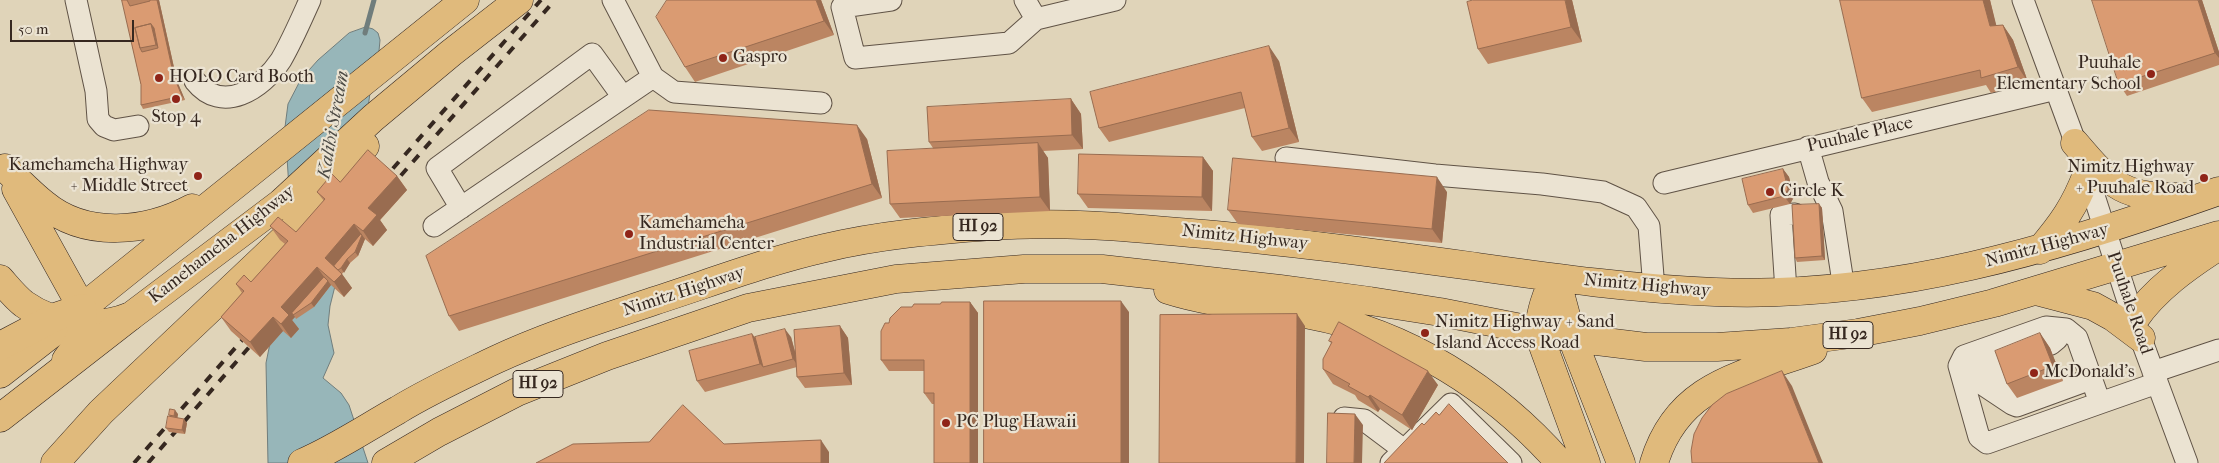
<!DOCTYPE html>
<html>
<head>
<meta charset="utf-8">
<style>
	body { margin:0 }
	#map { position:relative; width:2219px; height:463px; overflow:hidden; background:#e0d4b9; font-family:"IM FELL French Canon",serif }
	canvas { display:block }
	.scale { position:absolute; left:10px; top:20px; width:124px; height:22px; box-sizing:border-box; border:2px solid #362820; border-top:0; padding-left:6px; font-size:15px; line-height:18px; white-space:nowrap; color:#362820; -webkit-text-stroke:4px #ebe3d2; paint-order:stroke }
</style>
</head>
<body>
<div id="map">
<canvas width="2219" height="463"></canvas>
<div class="scale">50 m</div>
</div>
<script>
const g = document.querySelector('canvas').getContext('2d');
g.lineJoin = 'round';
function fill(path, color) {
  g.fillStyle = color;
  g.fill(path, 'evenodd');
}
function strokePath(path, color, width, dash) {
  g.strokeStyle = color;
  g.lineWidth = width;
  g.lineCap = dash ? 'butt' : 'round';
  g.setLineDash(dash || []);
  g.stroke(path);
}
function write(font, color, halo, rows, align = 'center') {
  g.font = font + ' "IM FELL French Canon",serif';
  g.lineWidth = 4.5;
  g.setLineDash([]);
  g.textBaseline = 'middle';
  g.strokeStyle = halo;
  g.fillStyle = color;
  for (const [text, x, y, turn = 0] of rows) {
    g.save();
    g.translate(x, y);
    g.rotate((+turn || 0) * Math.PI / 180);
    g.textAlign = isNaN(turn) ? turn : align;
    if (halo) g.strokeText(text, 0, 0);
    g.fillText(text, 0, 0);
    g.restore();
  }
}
const water = new Path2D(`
	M366 27 373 29 378 33 380 40 379 51 370 93 354 210 330 306 328 325 334 353 323 378 341 393 349 405 368 463H268L266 363 280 294 289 188 285 127 288 104 301 79 318 60 349 33Z`);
const stream = new Path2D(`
	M365 33 374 0`);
const minor = new Path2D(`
	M76 0 96 91 98 119 104 126 114 130 138 126
	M613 0 653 77 674 92 821 103
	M891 0 842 7 855 58 1009 43 1036 19 1025 0
	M2023 0 2087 174 2134 320 2187 463
	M1036 19 1115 0
	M195 81C222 115 262 89 281 60 292 41 301 20 310 0
	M1808 147 1818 182 1832 211 1844 289
	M1286 158 1435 175 1542 184 1603 192 1636 207 1649 226 1654 289
	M1664 183 2056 89
	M461 208 437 168 592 54 623 97
	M434 226 653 77
	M1786 291 1781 215 1795 214
	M2057 339 2051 344 2002 363 1999 370 2012 404 2017 406 2091 379
	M2005 355 1984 360 1977 375 1985 386 2012 404
	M2153 372 2219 350
	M2100 403 1987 443 1979 437 1959 366 1964 356 2046 327 2066 329 2077 338 2100 403 2157 383
	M1344 418 1364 420 1404 450
	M1391 463 1451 404 1511 463`);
const major = new Path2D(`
	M2075 143C2113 188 2124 198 2185 197
	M5 168C18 180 30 193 44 204 86 239 147 232 192 208
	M16 189 82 308
	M2040 250C2062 224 2075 206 2087 174
	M1556 278C1545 294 1541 313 1538 332L1586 463
	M1556 278 1572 338 1621 463
	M0 279C8 288 15 297 24 304 55 326 97 330 131 316L281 203 373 118 451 53 519 0
	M1168 290C1215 305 1261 306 1310 315 1407 333 1495 389 1560 463
	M2036 291 2093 306 2113 317 2141 338
	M2134 320C2155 289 2188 266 2219 246
	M0 374 68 321 82 308 465 0
	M55 463 101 412 288 235 365 146
	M302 463C335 449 366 428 398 410 429 391 462 376 495 360 546 336 601 319 654 301 710 283 767 261 825 248 879 235 936 230 992 226 1058 221 1125 227 1191 233 1287 241 1382 254 1478 267 1556 278 1635 289 1715 292 1890 299 2056 249 2219 191
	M386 463 439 432 517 392 607 356 748 308 896 279 1024 269H1102L1280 289 1370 301 1440 312 1572 338 1646 347H1717L1791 342 1858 333 1920 321 1994 303 2219 235
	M1654 463C1678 383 1744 375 1813 350`);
const highway = new Path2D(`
	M0 346 55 317 82 308C85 331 80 342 66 360
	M0 418 131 316
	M305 463 314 458`);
const rail = new Path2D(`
	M381 182 541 0
	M389 189 555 0
	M134 463 251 330
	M148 463 258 337`);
const wall = new Path2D(`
	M122 0H159L177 81 185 100 143 109 141 105V85Z
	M821 0 834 35 695 82 685 67Z
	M1572 0 1582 42 1488 64 1478 49Z
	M1840 0H1990L1996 26 2003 25 2013 40 2028 82 1991 93 1986 85 1872 112 1862 98Z
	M2202 0 2219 52V65L2127 96 2119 84Z
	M1279 61 1299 142 1262 151 1252 137 1245 108 1109 142 1099 128Z
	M1071 99 1081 114 1083 149 1043 151 1048 158 1050 211 900 218 890 204 933 148 929 142Z
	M867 139 882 198 459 331 449 316Z
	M1203 157 1213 171 1212 211 1088 208 1078 194Z
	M1783 169 1789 177 1794 197 1790 204 1753 213 1748 205Z
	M397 176 407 190 380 220 387 230 373 246 365 239 358 256 350 263 342 274 352 288 344 297 331 285 314 307 296 319 295 317 292 320 299 329 291 338 283 331 260 357 231 331 221 317 242 293 236 284 251 282 285 244 280 240 270 226 296 232 324 201 317 192 340 182Z
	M1447 192 1442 243 1238 224 1228 210Z
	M1819 204 1822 208 1825 260 1797 262 1795 258Z
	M970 302 978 313V463H934V404H932L924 393V371H889L881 360 889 323 912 307Z
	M840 326 848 338 852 385 805 388 797 377V367L705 392 697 381 752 334 755 337H791L796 355Z
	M2040 333 2050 348 2063 381 2017 398 2007 384Z
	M1329 341 1438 385 1412 430 1380 409 1378 412 1358 400 1355 395 1333 384 1323 369 1331 343Z
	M178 414 177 418 187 423 185 434 169 432 166 428 170 416 169 415Z`);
const shadedWall = new Path2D(`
	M157 0H159L177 81 185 100 182 96 174 77Z
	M816 0H821L834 35 824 21Z
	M1565 0H1572L1582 42 1571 27Z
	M1983 0H1990L2000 40 1990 26Z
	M2198 0H2202L2219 52V58L2215 53Z
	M151 24 157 32 161 52 156 45Z
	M2003 25 2013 40 2028 82 2018 67Z
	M1269 46 1279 61 1299 142 1289 128Z
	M1071 99 1081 114 1083 149 1072 135Z
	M857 125 867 139 882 198 872 184Z
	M1038 143 1048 158 1050 211 1040 197Z
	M1203 157 1213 171 1212 211 1202 197Z
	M1783 169 1789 177 1794 197 1790 204 1784 196Z
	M397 176 407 190 380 220 387 230 373 246 363 231 368 208Z
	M1437 177 1447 192 1442 243 1432 229Z
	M1819 204 1822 208 1825 260 1822 256Z
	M354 224 365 239 358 256 355 252 358 246 335 271 325 258Z
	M347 259 350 263 344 273 341 268Z
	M317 267 327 281 292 313 295 317 292 320 299 329 291 338 281 324V307Z
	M342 274 352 288 344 297 334 282Z
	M328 281 331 285 314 307 311 303Z
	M1121 301 1129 312V463H1121Z
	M970 302 978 313V463H970Z
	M1297 314 1305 326 1304 463H1296Z
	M273 317 283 331 260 357 250 342Z
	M840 326 848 338 852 385 844 373Z
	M785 329 791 337 799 367 793 359Z
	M2040 333 2050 348 2063 381 2053 366Z
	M752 334 760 345 763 367 760 364Z
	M1428 371 1438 385 1412 430 1402 415Z
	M1782 371 1792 386 1823 463H1819Z
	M1370 395 1380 409 1378 412 1368 397Z
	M175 410 178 414 177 420 174 416Z
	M1355 414 1363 425 1362 463H1354Z
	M184 419 187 423 185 434 182 430Z
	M821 440 829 452V463H821Z`);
const building = new Path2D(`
	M122 0H127L130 6 150 1V0H157L174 77 182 96 141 105V85ZM151 24 154 28 158 48 142 52 140 48 135 28Z
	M667 0H816L824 21 685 67 656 17Z
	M1473 0H1565L1571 27 1478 49 1467 2Z
	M1840 0H1983L1990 26 2003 25 2018 67 1981 78 1980 70 1862 98Z
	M2092 0H2198L2215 53 2119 84Z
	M151 24 156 45 140 48 135 28Z
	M1269 46 1289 128 1252 137 1241 92 1099 128 1090 92Z
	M1071 99 1072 135 929 142 927 107Z
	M649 110 857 125 872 184 449 316 426 256Z
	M1038 143 1040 197 890 204 887 151Z
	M368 150 397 176 368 208 377 215 363 231 354 224 325 258 342 274 334 282 317 267 281 307 289 315 281 324 273 317 250 342 221 317 244 291 236 284 244 275 251 282 288 241 270 226 278 217 296 232 325 199 317 192 332 174 340 182Z
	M1079 154 1203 157 1202 197 1078 194Z
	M1233 158 1437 177 1432 229 1228 210Z
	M1783 169 1788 189 1784 196 1748 205 1742 179Z
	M1819 204 1822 256 1795 258 1792 205Z
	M361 234 362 235 355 252 347 259 341 268 338 270 334 266Z
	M324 277 328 281 311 303 293 315 292 313Z
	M984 301H1121V463H984Z
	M942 302H970V463H934V393H924V360H881V331L885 323H889L890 318 901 307H912L914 304H940Z
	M1297 314 1296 463H1159L1160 315Z
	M1339 322 1428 371 1402 415 1370 395 1368 397 1348 386 1350 384 1323 369V359L1332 342 1329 341Z
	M840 326 844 373 797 377 794 330Z
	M785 329 793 359 763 367 755 337Z
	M2040 333 2053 366 2007 384 1995 351Z
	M752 334 760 364 697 381 689 351Z
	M1782 371 1819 463H1692L1691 451 1694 434 1702 418 1712 405 1726 394Z
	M1449 404 1508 463H1384L1422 423 1424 425 1436 412 1439 415Z
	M683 405 724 444 821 440V463H536L573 444 649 442Z
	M170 409 175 410 174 416 169 415Z
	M1328 413 1355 414 1354 463H1327Z
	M168 416 184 419 182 430 166 428Z`);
const markers = [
	[723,58,5,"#8f2418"],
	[2151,74,5,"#8f2418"],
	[159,78,5,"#8f2418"],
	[176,99,5,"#8f2418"],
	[198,176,5,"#8f2418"],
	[2204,178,5,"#8f2418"],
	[1770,192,5,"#8f2418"],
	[629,234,5,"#8f2418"],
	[1425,333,5,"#8f2418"],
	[2034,373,5,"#8f2418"],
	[946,423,5,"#8f2418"]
];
const shields = [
	[978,227,50],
	[1848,335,50],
	[538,384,50]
];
const shieldNames = [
	["HI 92",978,227],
	["HI 92",1848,335],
	["HI 92",538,384]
];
const poiNames = [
	["Gaspro",733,58],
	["Puuhale",2141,64,"right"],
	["Elementary School",2141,85,"right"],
	["HOLO Card Booth",169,78],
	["Stop 4",176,118,"center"],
	["Kamehameha Highway",188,166,"right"],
	["+ Middle Street",188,187,"right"],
	["Nimitz Highway",2194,168,"right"],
	["+ Puuhale Road",2194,189,"right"],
	["Circle K",1780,192],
	["Kamehameha",639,224],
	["Industrial Center",639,245],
	["Nimitz Highway + Sand",1435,323],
	["Island Access Road",1435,344],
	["McDonald's",2044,373],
	["PC Plug Hawaii",956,423]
];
const streetNames = [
	["Puuhale Place",1860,135,-13],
	["Nimitz Highway",1245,238,6],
	["Kamehameha Highway",222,245,-38],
	["Nimitz Highway",2047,246,-15],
	["Nimitz Highway",1647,286,5],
	["Nimitz Highway",684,292,-18],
	["Puuhale Road",2129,303,71]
];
const waterNames = [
	["Kalihi Stream",334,125,-80]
];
fill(water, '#97b6b9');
strokePath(water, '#707d7c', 1);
strokePath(stream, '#707d7c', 5);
strokePath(minor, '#605346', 23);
strokePath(major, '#362820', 29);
strokePath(highway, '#362820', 29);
strokePath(minor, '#ebe3d2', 21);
strokePath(major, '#e0ba7c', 28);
strokePath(highway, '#e0ba7c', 28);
strokePath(rail, '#362820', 4, [9, 9]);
fill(wall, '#bb8562');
fill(shadedWall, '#996c50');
fill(building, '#da9b72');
strokePath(building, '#996c50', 1);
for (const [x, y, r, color] of markers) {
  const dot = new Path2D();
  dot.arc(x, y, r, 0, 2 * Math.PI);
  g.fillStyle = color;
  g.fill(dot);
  strokePath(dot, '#ebe3d2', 2);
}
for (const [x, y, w] of shields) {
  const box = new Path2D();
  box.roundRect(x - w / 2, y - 13.5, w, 27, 4);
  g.fillStyle = '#ebe3d2';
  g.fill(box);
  strokePath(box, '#362820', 1);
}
write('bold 16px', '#362820', null, shieldNames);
write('18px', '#362820', '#ebe3d2', poiNames, 'left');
write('18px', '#362820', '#ebe3d2', streetNames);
write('italic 19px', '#4e4c46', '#ebe3d2', waterNames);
</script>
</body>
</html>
